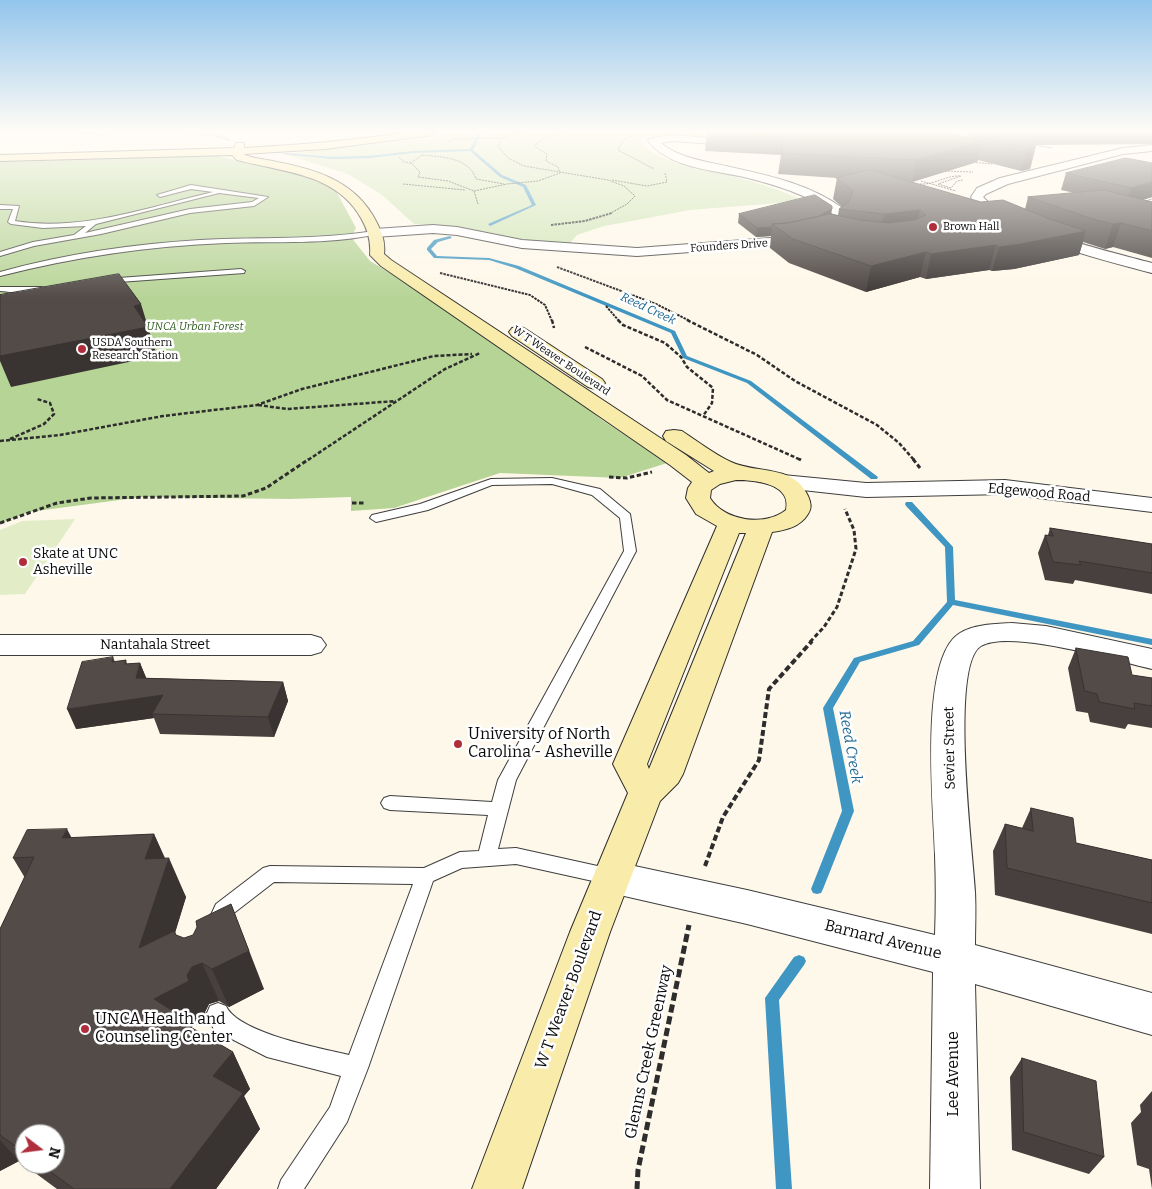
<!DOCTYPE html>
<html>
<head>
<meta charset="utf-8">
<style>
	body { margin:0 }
	#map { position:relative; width:1152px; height:1189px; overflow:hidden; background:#fef8ea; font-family:Bitter,serif }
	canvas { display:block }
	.north { position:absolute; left:15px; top:1124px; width:50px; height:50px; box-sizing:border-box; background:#fff; border:1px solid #9d9d9d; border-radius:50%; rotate:105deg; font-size:14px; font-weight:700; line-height:20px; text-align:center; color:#0b0b0b }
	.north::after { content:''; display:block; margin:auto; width:18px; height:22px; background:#b02e3c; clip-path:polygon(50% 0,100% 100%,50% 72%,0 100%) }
</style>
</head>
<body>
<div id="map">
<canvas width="1152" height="1189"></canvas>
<div class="north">N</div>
</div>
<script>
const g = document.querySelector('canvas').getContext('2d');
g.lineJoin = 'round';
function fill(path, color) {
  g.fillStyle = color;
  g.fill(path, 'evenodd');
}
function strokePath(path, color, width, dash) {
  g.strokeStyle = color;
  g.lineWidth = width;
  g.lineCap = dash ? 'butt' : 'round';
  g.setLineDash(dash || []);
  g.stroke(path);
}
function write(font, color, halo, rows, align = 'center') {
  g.font = font + ' Bitter,serif';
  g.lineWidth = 5;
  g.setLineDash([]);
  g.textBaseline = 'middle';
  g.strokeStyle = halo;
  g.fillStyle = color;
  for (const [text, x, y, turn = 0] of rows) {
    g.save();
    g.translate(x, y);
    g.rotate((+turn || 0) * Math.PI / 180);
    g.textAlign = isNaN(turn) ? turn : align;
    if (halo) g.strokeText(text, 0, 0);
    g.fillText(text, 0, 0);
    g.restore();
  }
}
const green = new Path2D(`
	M455 132H997L1010 139 792 142 670 135 648 138 641 140V144C665 165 700 168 731 176 756 182 781 190 804 201L690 210 632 221 604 226 577 235 568 245 525 240 462 228 414 224 382 195 348 174 284 154 419 139Z`);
const forest = new Path2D(`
	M218 156 295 173 335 189 356 228 351 237 370 261 489 332 527 360 602 420 667 463 620 478 500 473 394 508 351 511V497L289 499 142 497 29 512 0 524V162Z`);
const pitch = new Path2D(`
	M75 519 25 594 0 595V530L22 521Z`);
const stream = new Path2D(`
	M167 132 219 135 231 140 228 141 218 137Z
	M479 132H486L481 134 473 150 502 175 526 185 536 205 490 226 488 224 532 205 523 187 500 177 470 151 413 153 369 158 332 159 282 154 284 153 332 157 369 156 413 151 470 149Z
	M450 236 452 238 438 242 431 249 437 256 489 258 519 266 675 331 687 356 751 381 878 477 877 479H871L747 383 683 358 671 333 515 268 489 260 434 258 427 250V248L434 240Z
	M906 502H912L953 547 955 600 1152 639V645L953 605 919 645 860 662 833 708 854 811 823 889 821 893 817 894 813 893 811 889 842 811 823 708 854 658 913 641 947 602 945 547 906 506 905 504Z
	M799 955 804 957 806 961 804 965 779 1000 792 1189H776L765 998 794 957Z`);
const pathFar5 = new Path2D(`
	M68 132 105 135
	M0 133 7 132
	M636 134 624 139 618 150 654 169
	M501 138 498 146 508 158 524 166 608 180 624 186 635 196 627 204 609 214
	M449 142 455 139 501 138 522 132
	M1038 143 1039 146 1052 148
	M422 155 411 163 420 172 418 177 448 181 474 191 507 184 538 181 560 173 558 167 546 161 547 154 534 146 542 139 563 132
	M422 155C441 157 469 157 476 179L504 184
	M399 157 404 162 411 163
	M970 162 992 164
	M945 171 973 172
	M612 180 647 186 667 182 665 173
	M403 184 465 190
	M920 184C935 185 946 175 961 176L938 184 951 188 957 181 963 180
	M474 191 478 204
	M1143 202 1152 199`);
const pathFar4 = new Path2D(`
	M551 225 585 221 612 213
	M557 267 656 304 690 321
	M440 273 530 295 545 305 552 321
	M606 306 619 321`);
const pathFar3 = new Path2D(`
	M552 320 554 328
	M618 320 623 325 665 343 681 357 687 367 713 388 712 403 703 416
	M687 320 757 355 795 381 877 425 899 443 914 460
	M585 347 642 376 667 400 801 460
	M258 405 287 409 396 401
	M10 439 44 424 54 414 50 403 37 399
	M0 441 60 435 163 416 257 405 302 389 434 356 472 354
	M308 460 445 369 480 353`);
const pathFar2 = new Path2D(`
	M799 459 801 460
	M913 459 920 468
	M609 477 627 478 652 472
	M352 503H364
	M0 523 57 503 91 498 243 496 266 488 309 459
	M810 642 824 627 837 607 856 549 854 530 845 509`);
const pathFar1 = new Path2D(`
	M705 866 723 817 759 760 769 689 812 641`);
const path = new Path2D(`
	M637 1189 638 1170 689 925`);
const lane = new Path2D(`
	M191 185 268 197 254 206 190 213 101 234 34 246 0 256V252L33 242 74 235 86 226 43 228 11 224 8 222 13 209H0V205L19 206 15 221C81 232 149 207 213 192L191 189 160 197 157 195ZM219 193 259 198 252 202 190 209 85 233 96 224Z
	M375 231 377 232V234C328 245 276 241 226 243 149 246 74 257 0 276V272C65 254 132 244 200 240 258 237 317 240 375 231Z
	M241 269 245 271 244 273 105 283 101 281 105 279Z
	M0 287H42L46 289C35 296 13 292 0 291Z
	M552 478 600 489 630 514 636 551 516 780 498 849 516 848 611 869 618 871 621 877 618 883 611 885 516 864 462 868 433 881 368 1068 347 1122 304 1189H278L281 1180 330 1107 341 1076 267 1057 214 1030 207 1013 210 1006 218 1003 226 1006C238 1033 320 1048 349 1055L413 884 274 882 230 916 227 923 220 926 213 923 210 917 216 904 263 868 270 866 424 868 460 852 479 851 488 815 390 810 384 808 381 803 384 798 390 796 492 802 498 780 624 551 620 518 592 495 552 484 492 485 428 510 376 522 370 518 372 515 420 504 491 479Z`);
const street = new Path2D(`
	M672 135 748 141 749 143 744 146 672 141 661 143C679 158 704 161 726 166 767 175 811 184 845 210L847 213 845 221 826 235 784 245 637 256 522 248 457 235 433 233 375 237 368 233 375 229 433 225 457 227 522 240 637 248 784 237 816 229 832 219 833 214C808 194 775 185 744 177 713 170 669 168 648 141L649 139Z
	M1152 145V151L1123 154 1008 184 986 194 983 197C1013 230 1108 251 1152 263V273C1106 261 1020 239 983 211 978 208 974 202 971 197L977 188 1000 178 1123 148Z
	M783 475 866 483 1005 480 1152 498V512L1005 494 866 497 775 487 771 482 775 477Z
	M1012 623 1046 626 1152 649V669C1117 661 1011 629 981 646 949 665 973 853 975 892 976 910 975 928 975 945L1152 993V1035L975 984 980 1189H930L933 972 747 924 611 893 598 889 592 877 598 865 611 861 747 890 935 935C936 908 936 882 935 855 934 810 918 658 960 633 975 624 995 624 1012 623Z
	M0 635H311L321 638 326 645 321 652 311 655H0Z`);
const secondary = new Path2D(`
	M412 132H438L433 135 325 149 243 154C253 159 266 159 277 162 314 169 351 180 372 214 379 226 386 239 384 254L391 260 686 455 709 473 714 471 666 441 663 436 666 431 674 430 682 431C697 441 714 454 731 462 756 474 794 464 808 496 811 503 812 508 808 514 800 527 786 530 772 532L683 774 678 783 660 801 610 932 522 1189H472L570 932 628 793 613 764 717 526 696 514 686 498 688 488 692 482 670 465 381 266 370 255C371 242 368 230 361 218 336 173 282 172 237 160L232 155 0 161V155L234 148 236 143H244V148C301 145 356 140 412 132ZM736 480C754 480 792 483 786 510 765 527 724 521 710 498L711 490 720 484ZM739 533H746L649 769 647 764Z
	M518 327 524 328 602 379 605 383 602 387 595 389 588 387 512 336 509 332 512 328Z`);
const pathBridge = new Path2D(`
	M921 181 956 191`);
const wall = new Path2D(`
	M707 132H945L968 138 971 132H1152V144L1036 145 1030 169 1021 171 978 160 977 162 912 182 981 202 1025 209 1028 197 1075 193 1061 190 1066 173 1152 163V197L1143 200 1152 202V258L1113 247 1105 249 1083 242 1079 255 1014 269 992 271 989 270 926 279 920 277 866 292 789 263 770 248 771 236 756 237 738 223 739 214 832 206 831 214 838 215 839 209 842 207 833 199 837 178 778 174 781 155 705 151Z
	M1050 528 1152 544V594L1075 580 1073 584 1045 580 1038 553 1045 535H1048Z
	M1076 648 1132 675 1152 678V728L1128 724 1125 729 1090 722 1088 713 1076 711 1068 668Z
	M113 657 115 662 126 660 127 664 140 663 146 678 283 682 288 701 274 737 160 734 154 718 76 729Z
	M1031 808 1076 843 1152 860V934L995 895 993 851 1005 824 1022 828Z
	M154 834 165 858 186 897 175 932 176 935 264 989 229 1007 219 1001 209 1004 205 1012 207 1019 191 1027 233 1052 250 1089 244 1096 260 1129 216 1189H57L19 1161 0 1171V929L25 878 13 858 71 838ZM25 1134 55 1164H25Z
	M1022 1058 1104 1157 1089 1174 1012 1150 1010 1077Z
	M1152 1091V1189L1149 1169 1137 1165 1131 1123 1141 1112 1140 1105Z`);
const shadedWall = new Path2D(`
	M982 141 977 162 912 182 916 160Z
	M1036 146 1030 169 1021 171 1027 148Z
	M1152 182V197L1125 205 1131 188Z
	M832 209 830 218 786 234Z
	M920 210 915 233 880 237 884 214Z
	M1121 223 1113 247 1105 249 1113 224Z
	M772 227 771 236 756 237 757 228Z
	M1086 231 1079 255 1014 269 992 271 999 247Z
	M996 245 989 270 926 279 931 254Z
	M926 252 920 277 866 292 871 266Z
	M141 304 157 356 11 387 0 361V356L134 306Z
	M140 663 148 682 136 678Z
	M283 682 288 701 274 737 268 717Z
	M163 695 152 714 154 718 76 729 67 709Z
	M67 829 87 867 62 838Z
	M154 834 167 864 169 858 186 897 159 986 139 948 145 859Z
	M231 904 264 989 229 1007 212 969Z
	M202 963 219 1001 209 1004 205 1012 207 1019 185 1030 154 999 187 975 192 967Z
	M233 1052 250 1089 244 1096 260 1129 216 1189H170L213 1076Z
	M0 1140 19 1161 0 1171Z`);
const building = new Path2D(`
	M733 132H945L982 141 916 160 781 153 785 135Z
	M971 132H1037L1036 146 1027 148 969 134Z
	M1126 158 1152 163V182L1131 188 1066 173Z
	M870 170 981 202 1003 200 1047 218 1086 231 1021 244 999 247 996 245 931 254 926 252 871 266 793 239 772 224 788 223 830 214 860 220 888 223 914 220 926 215 920 210 884 214 839 209 849 202 853 191 836 178Z
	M1104 190 1152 202V231L1121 223 1113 224 1096 220 1028 197Z
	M815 195 832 206V209L819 216 788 223 772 224V227L757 228 739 214Z
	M119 274 141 304 134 306 148 327 0 356V295Z
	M1050 528 1152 544V573L1079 561 1081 565 1053 562 1045 535 1053 536Z
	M1076 648 1128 657 1132 675 1152 678V706L1134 703 1135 709 1099 702 1097 694 1085 691Z
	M113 657 112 662 126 660 125 664 140 663 136 678 283 682 268 717 152 714 163 695 67 709 82 662Z
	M1031 808 1073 818 1076 843 1152 860V903L1007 868 1005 824 1033 831Z
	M67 829 62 838 154 834 145 859 169 858 139 948 174 931 176 935 184 938 193 935 197 927 196 921 231 904 249 951 212 969 202 963 192 967 187 975 189 981 154 999 176 1013 173 1017 233 1052 213 1076 243 1093 170 1189H74L40 1164H55V1134H25V1153L0 1135V929L34 857 13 858 27 830Z
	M1022 1058 1096 1081 1104 1157 1024 1132Z`);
const markers = [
	[933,227,5,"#b02e3c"],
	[82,349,5,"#b02e3c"],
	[23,562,5,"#b02e3c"],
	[458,744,5,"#b02e3c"],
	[85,1029,5,"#b02e3c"]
];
const farPoinames = [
	["Brown Hall",943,227],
	["USDA Southern",92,343],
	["Research Station",92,356]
];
const farStreetnames = [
	["Founders Drive",729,246,-4],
	["W T Weaver Boulevard",561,361,34]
];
const farParknames = [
	["UNCA Urban Forest",195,327]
];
const farWaternames = [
	["Reed Creek",648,309,25]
];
const streetNames = [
	["Edgewood Road",1039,493,5],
	["Nantahala Street",155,645],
	["Sevier Street",950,748,-91]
];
const poiNames = [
	["Skate at UNC",33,554],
	["Asheville",33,570]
];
const waterNames = [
	["Reed Creek",850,747,80]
];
const nearPoinames = [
	["University of North",468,735],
	["Carolina - Asheville",468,753],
	["UNCA Health and",95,1020],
	["Counseling Center",95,1038]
];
const nearStreetnames = [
	["Barnard Avenue",883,940,14],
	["W T Weaver Boulevard",569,990,-70],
	["Glenns Creek Greenway",649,1052,-78],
	["Lee Avenue",954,1074,-90]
];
fill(green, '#d1e5b7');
fill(forest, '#b7d497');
fill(pitch, '#e2edc8');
fill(stream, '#3f96c2');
strokePath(lane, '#3e3e3e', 2);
strokePath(street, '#3e3e3e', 2);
strokePath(secondary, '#2d2d2d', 2);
strokePath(pathFar5, '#2d2d2d', 1, [2, 1]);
strokePath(pathFar4, '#2d2d2d', 2, [2.5, 1]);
strokePath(pathFar3, '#2d2d2d', 2.5, [4, 2]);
strokePath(pathFar2, '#2d2d2d', 3, [4.5, 2.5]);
strokePath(pathFar1, '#2d2d2d', 4, [6, 3]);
strokePath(path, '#2d2d2d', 5, [8, 4]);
fill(lane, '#fff');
fill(street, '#fff');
fill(secondary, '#f9ebaa');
strokePath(pathBridge, '#2d2d2d', 1, [2, 1]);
fill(wall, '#47403e');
fill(shadedWall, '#393432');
fill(building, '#524b48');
strokePath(building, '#393432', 1);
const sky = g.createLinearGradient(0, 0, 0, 298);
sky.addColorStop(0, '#93c5ec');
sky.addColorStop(0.44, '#fffcf6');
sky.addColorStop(1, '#fffcf600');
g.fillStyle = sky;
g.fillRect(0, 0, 1152, 298);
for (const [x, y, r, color] of markers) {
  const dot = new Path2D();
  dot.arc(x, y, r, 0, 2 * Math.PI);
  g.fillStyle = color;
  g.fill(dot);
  strokePath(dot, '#fff', 2);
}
write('11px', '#0b0b0b', '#fff', farPoinames, 'left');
write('11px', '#0b0b0b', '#fff', farStreetnames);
write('italic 11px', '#315d21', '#fff', farParknames);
write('italic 12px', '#1e6792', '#fff', farWaternames);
write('14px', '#0b0b0b', '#fff', streetNames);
write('14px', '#0b0b0b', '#fff', poiNames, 'left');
write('italic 15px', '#1e6792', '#fff', waterNames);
write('16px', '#0b0b0b', '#fff', nearPoinames, 'left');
write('16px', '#0b0b0b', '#fff', nearStreetnames);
</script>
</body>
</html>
